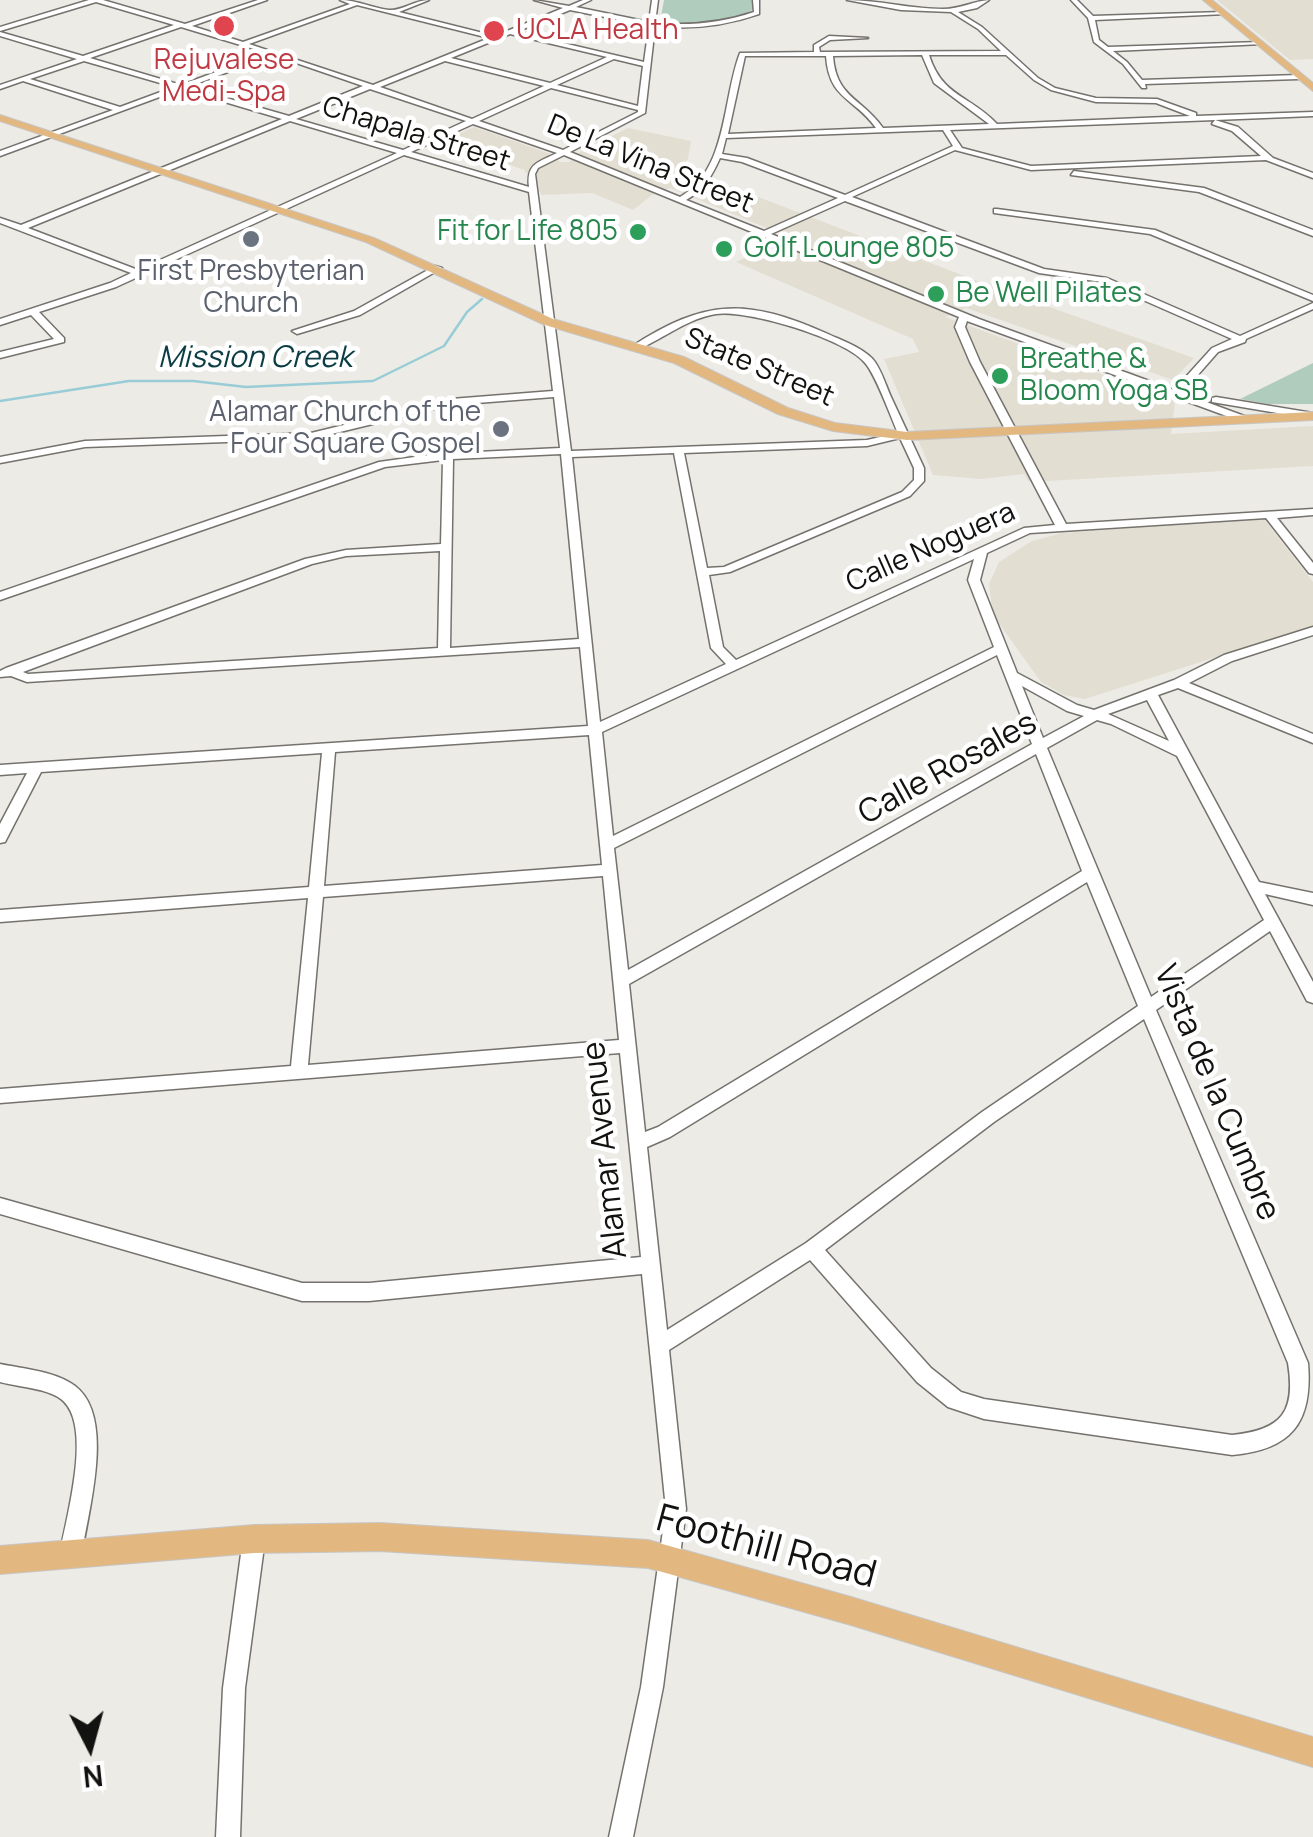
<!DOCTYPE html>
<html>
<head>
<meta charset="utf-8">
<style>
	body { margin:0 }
	#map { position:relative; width:1313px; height:1837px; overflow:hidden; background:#edebe6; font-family:Manrope,sans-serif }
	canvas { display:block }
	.north { position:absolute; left:40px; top:1697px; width:100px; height:100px; -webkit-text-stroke:8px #fff; paint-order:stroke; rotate:174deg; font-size:28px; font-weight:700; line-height:40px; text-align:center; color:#121210 }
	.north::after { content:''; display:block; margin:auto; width:35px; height:45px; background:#121210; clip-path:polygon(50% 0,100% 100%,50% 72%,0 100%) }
</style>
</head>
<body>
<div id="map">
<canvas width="1313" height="1837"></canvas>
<div class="north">N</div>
</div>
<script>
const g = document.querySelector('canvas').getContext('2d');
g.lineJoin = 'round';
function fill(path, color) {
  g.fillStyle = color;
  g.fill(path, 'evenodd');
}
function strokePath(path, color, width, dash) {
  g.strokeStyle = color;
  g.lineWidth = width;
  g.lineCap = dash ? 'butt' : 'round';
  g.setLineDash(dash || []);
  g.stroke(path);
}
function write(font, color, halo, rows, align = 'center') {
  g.font = font + ' Manrope,sans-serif';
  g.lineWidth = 9;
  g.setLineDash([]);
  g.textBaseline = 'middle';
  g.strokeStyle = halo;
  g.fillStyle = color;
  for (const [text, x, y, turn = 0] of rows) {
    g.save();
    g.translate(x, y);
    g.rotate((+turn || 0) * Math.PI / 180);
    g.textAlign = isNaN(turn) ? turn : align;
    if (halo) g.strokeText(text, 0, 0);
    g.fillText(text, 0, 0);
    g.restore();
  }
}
const built = new Path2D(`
	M1217 0H1313V59L1290 60Z
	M474 127 548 153 560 162H569L580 152 628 128 691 141 688 159 673 177 714 180 1001 290 1194 358 1173 380 966 308 945 317 1175 401 1171 434 1313 426V466L1029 482 1024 474 981 479 933 475 884 359 919 352 913 339 736 262 789 237 670 188 652 195 633 210 592 193 542 195 524 170 444 141Z
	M1263 518 1313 582V626L1085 699 1064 695 1041 682 993 615 989 584 999 562 1032 541 1062 533Z`);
const green = new Path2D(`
	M664 0H752L755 9 721 24H665L660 22Z
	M1313 363V404H1268L1240 399Z`);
const stream = new Path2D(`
	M0 401 129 381H193L246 387 373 381 444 346 467 312 482 299`);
const minor = new Path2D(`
	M89 0H103L185 24 258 0H267L192 26 243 42 350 4 340 0C357 0 372 8 389 10 402 11 415 0 429 0L399 12 495 36 563 8 534 0 569 6 583 0H591L576 7 649 22 652 0H658L655 23C690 26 721 23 754 12L753 0H759V14C724 26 692 30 655 26L645 113 570 152 680 197C728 169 722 100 740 53L814 52V45L829 36 868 38 830 40 819 47 820 52 1001 51 978 29 951 12 901 10 847 0C879 0 910 9 943 9 960 9 974 1 989 0L977 8 958 12 982 27 1038 78 1055 88 1096 98 1157 99 1196 113V116L1313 112V116L1215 120 1238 127 1273 158 1313 173V178L1266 160 1031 170 955 150 852 197 1044 269 1107 278 1240 336 1313 303V309L1246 339 1245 342 1218 352 1182 393 1247 417V421L1243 422 967 321 965 327 980 362 1066 524 1313 509V515L1277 518 1313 563V574L1309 573 1266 518 1030 533 987 553 980 580 1017 673 1077 705 1094 710 1174 680 1224 655 1313 627V635L1232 661 1189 683 1313 734V743L1178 688 1158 695 1259 882 1313 893V905L1265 894 1313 982V1003L1307 1001 1270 931 1156 1010 1308 1363C1313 1423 1291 1450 1232 1455L984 1419 948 1407 917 1382 810 1260 669 1350 686 1509 663 1687 633 1837H609L641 1687 666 1509 642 1274 369 1301H302L0 1214V1198L302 1283H369L641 1257 620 1053 0 1103V1089L291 1066 308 898 0 922V910L309 887 322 753 41 772 5 842 0 843V824L27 773 0 775V765L588 726 580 647 27 682 11 676 0 677V671L6 668 305 559 346 550 441 544 443 460 385 467 0 600V592L379 462 436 454 560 448 554 397 451 405 311 439 85 447 0 463V457L85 441 311 433 451 399 553 391 529 192 404 155 116 287 39 312 64 338V342L0 358V352L54 339 31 315 0 325V319L110 283 131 273 0 223V218L21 225 282 119 181 89 0 156V151L113 110 23 81 0 89V85L77 59 0 36V32L83 56 174 25 96 2 0 31V27ZM357 5 489 38 373 85 249 44ZM570 10 649 26 644 62 516 32ZM181 27 267 53 181 85 90 58ZM510 34 607 57 550 83 451 58ZM273 55 363 86 289 116 188 87ZM922 55 934 83 989 124 883 128C861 97 836 98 833 56ZM929 55H1006L1034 80 1051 90 1096 102 1156 103 1190 116 997 124C970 95 942 97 929 55ZM745 56H826C829 100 854 97 876 128L728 134ZM614 59 643 66 638 106 557 85ZM84 61 174 87 120 107 30 79ZM445 61 544 86 472 119 380 87ZM551 88 638 110V112L563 150 479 121ZM370 89 466 121 403 150 296 119ZM1215 120 1212 124 1232 131 1261 156 1031 166 962 148 950 130ZM290 121 397 153 138 270 28 228ZM473 124 557 153C539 162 526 163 529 187L411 152ZM943 130 953 146 845 195 747 158 722 154 726 138ZM564 155 959 317 955 327 970 362 1055 525 1024 528 736 660 723 647 709 575 730 572 910 496 924 481V468C913 444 902 421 891 397 886 386 882 372 875 362 866 349 843 341 828 334 747 298 706 298 631 347L639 349C664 338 689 318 716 314 746 309 848 339 866 364 877 378 890 415 898 433L867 440 571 451 535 174 538 168ZM720 158 742 162 838 198 764 231 686 200C704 190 712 176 720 158ZM845 201 1039 273 1102 282 1232 339 1212 348 1174 390 979 319 771 234ZM900 438 914 468V480L902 492 724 567 707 568 684 453 867 446ZM674 453 711 648 726 664 600 722 572 457ZM561 454 579 639 450 648 453 459ZM440 551 438 648 28 674 23 672 312 564 346 556ZM974 559 968 580 994 647 613 836 602 732ZM997 655 1032 744 628 970 614 848ZM1022 686 1067 711 1084 716 1043 738ZM1147 700 1169 741 1108 714ZM1097 720 1111 724 1177 756 1264 920 1151 997 1047 748ZM589 735 602 865 324 886 335 752ZM1036 754 1082 871 658 1127 645 1132 629 984ZM603 876 619 1040 308 1065 323 897ZM1087 882 1138 1006 982 1112 806 1243 667 1330 647 1147 670 1137ZM1144 1019 1288 1363C1296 1412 1282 1430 1232 1435L984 1399 961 1392 931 1368 825 1250 994 1122Z
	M1071 0H1077L1093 16 1223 12 1226 14 1095 20 1099 40 1108 47 1260 42 1263 44 1113 51 1127 62 1142 80 1298 75 1301 77 1298 79 1145 84 1146 88H1142L1123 64 1094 42 1088 18Z
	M1074 171 1204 188 1313 230V236L1199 192 1071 175Z
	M997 209 1155 230 1313 295V301L1150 234 994 213V209Z
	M435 266 442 268 360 315 297 334 292 331 354 311Z
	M1216 397 1313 413V419L1212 402V398Z
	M0 1364C24 1369 55 1371 75 1386 116 1417 88 1511 82 1553L78 1560 71 1564 64 1560 60 1553C66 1518 94 1424 61 1399 46 1388 19 1387 0 1382Z
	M254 1528 261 1532 265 1539 245 1688 240 1837H216L223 1688 243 1539 247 1532Z`);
const major = new Path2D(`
	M1203 0H1212L1313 83V91Z
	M0 115 374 238 553 319 684 357 788 408 835 423 907 432 1313 412V420L907 440 833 431 778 414 674 363 545 325 366 242 0 121Z
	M380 1523 648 1540 851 1597 1313 1737V1767L851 1625 648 1568 380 1551 254 1553 0 1574V1546L254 1525Z`);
const markers = [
	[224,26,12,"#e0444e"],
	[494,31,12,"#e0444e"],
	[638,232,10,"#2e9e5b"],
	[251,239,10,"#6b7280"],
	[724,249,10,"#2e9e5b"],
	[936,294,10,"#2e9e5b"],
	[1000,376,10,"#2e9e5b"],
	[501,429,10,"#6b7280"]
];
const farHealthnames = [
	["UCLA Health",516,31],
	["Rejuvalese",224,61,"center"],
	["Medi-Spa",224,93,"center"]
];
const farStreetnames = [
	["Chapala Street",416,135,17],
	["De La Vina Street",650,165,22],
	["State Street",759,368,23],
	["Calle Noguera",931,548,-24]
];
const farLeisurenames = [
	["Fit for Life 805",618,232,"right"],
	["Golf Lounge 805",744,249],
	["Be Well Pilates",956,294],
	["Breathe &",1020,360],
	["Bloom Yoga SB",1020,392]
];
const farWorshipnames = [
	["First Presbyterian",251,272],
	["Church",251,304],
	["Alamar Church of the",481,413,"right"],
	["Four Square Gospel",481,445,"right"]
];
const farWaternames = [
	["Mission Creek",255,359]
];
const streetNames = [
	["Calle Rosales",948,769,-29],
	["Vista de la Cumbre",1216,1093,67],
	["Alamar Avenue",606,1150,-96]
];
const nearStreetnames = [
	["Foothill Road",766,1548,15]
];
fill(built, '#e3ded2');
fill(green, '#b0ccbd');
strokePath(stream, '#98ccd6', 2.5);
strokePath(minor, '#75726e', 3);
strokePath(major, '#c6c6c6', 2);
fill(minor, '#fff');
fill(major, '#e3b880');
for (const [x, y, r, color] of markers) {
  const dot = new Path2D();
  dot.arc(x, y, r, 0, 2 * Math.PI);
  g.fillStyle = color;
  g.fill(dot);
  strokePath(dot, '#fff', 4);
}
write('28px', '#be3a42', '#fff', farHealthnames, 'left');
write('28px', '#121210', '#fff', farStreetnames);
write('28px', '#27864d', '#fff', farLeisurenames, 'left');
write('28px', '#5b616d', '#fff', farWorshipnames);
write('italic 30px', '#0c3d45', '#fff', farWaternames);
write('32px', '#121210', '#fff', streetNames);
write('38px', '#121210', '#fff', nearStreetnames);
</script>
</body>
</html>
